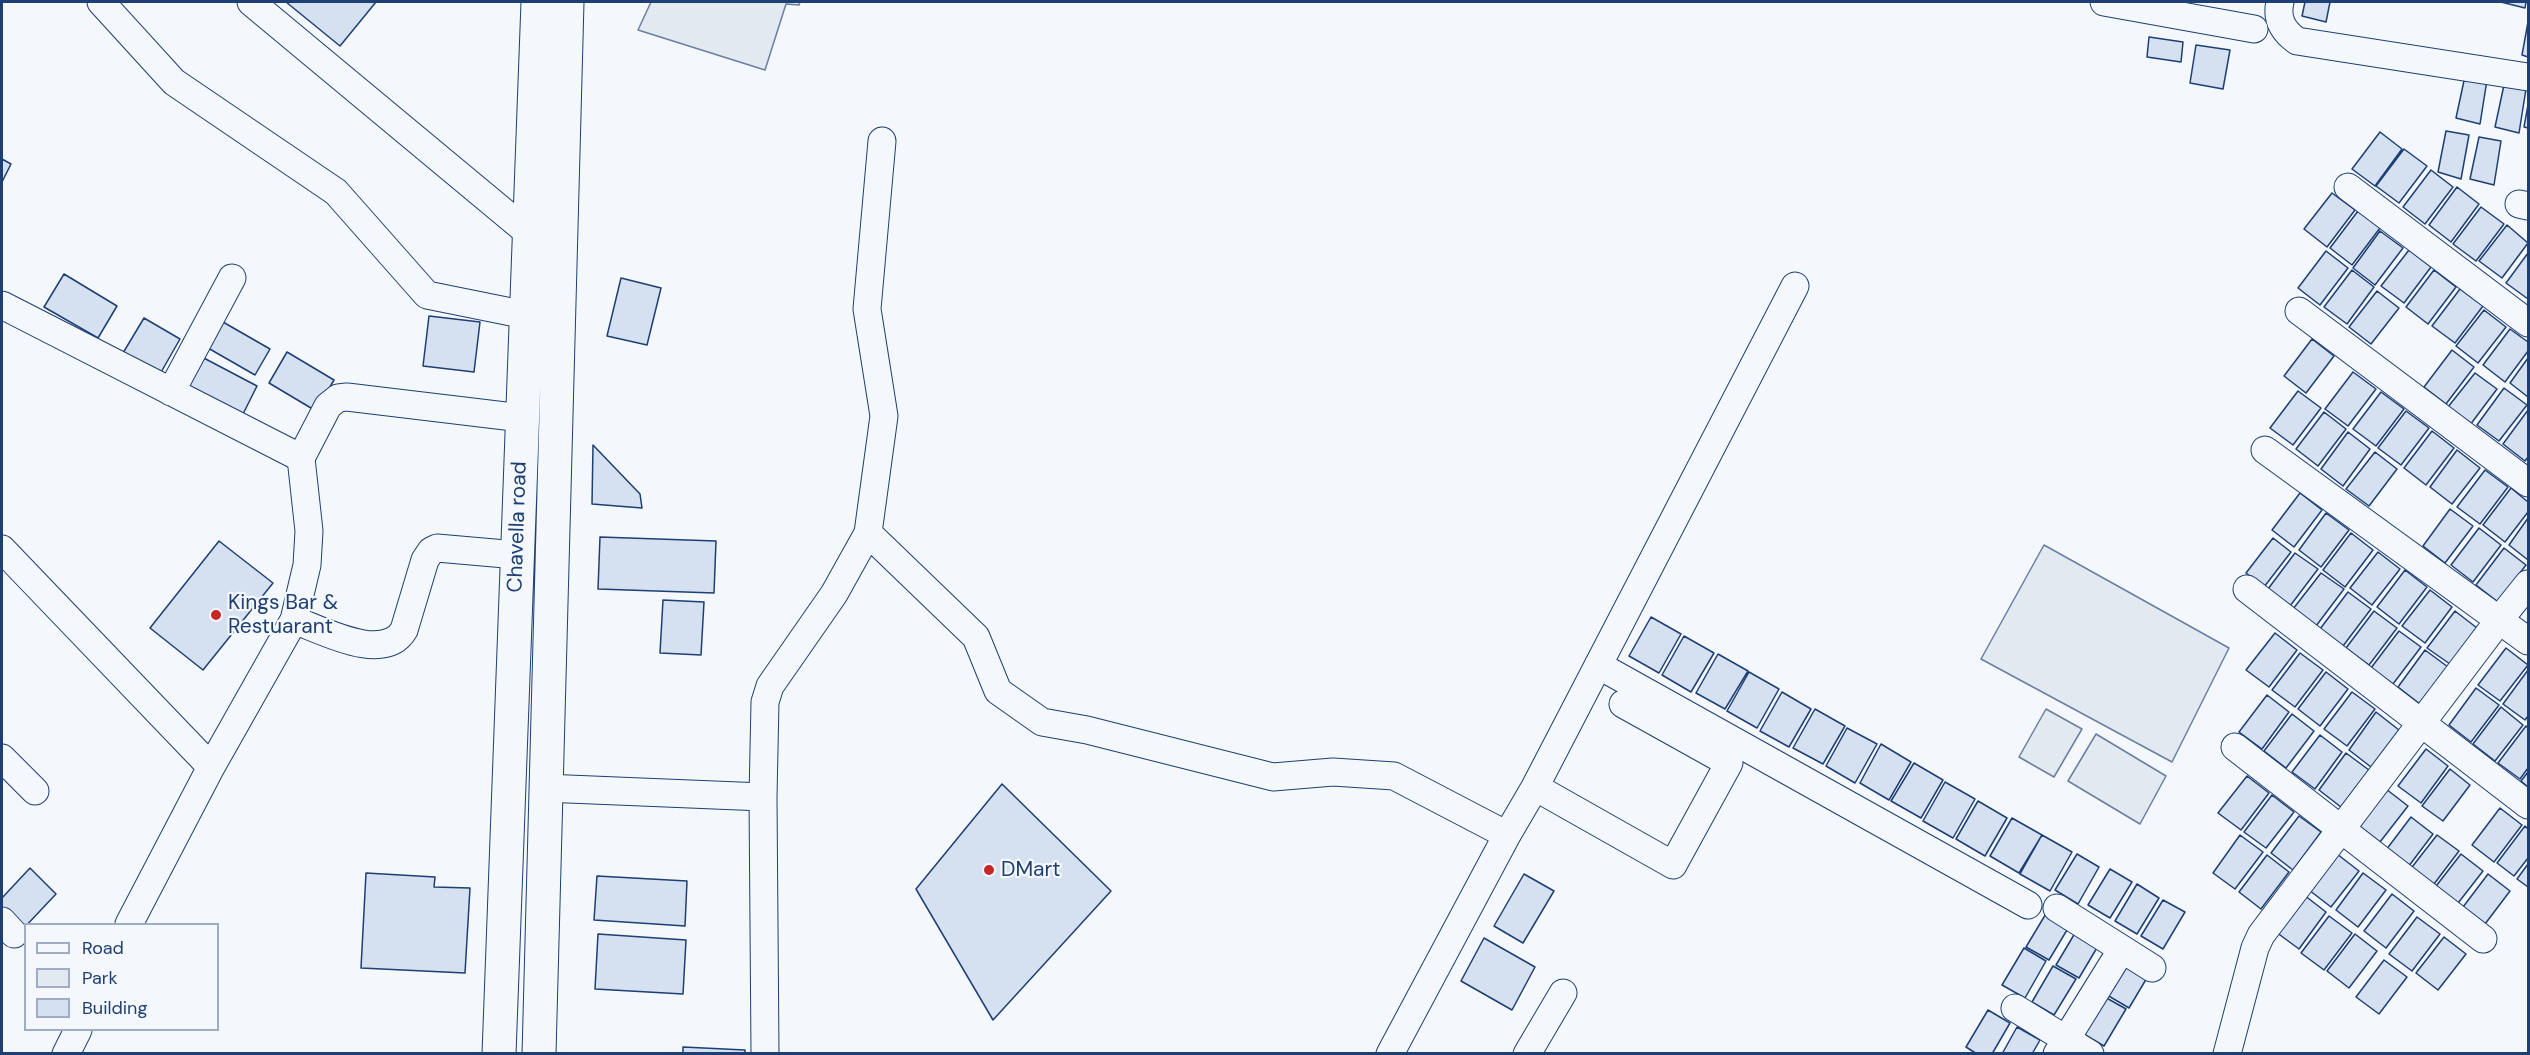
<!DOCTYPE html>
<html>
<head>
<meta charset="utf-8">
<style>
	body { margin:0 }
	#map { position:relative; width:2530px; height:1055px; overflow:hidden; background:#f4f7fb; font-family:"DM Sans",sans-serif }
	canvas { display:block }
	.frame { position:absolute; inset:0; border:3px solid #1d3f73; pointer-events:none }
	.legend { position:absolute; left:24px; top:923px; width:195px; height:108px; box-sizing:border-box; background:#f4f7fb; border:2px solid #9eadc5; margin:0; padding:8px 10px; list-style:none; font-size:18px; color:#1d3f73 }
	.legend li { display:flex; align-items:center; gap:12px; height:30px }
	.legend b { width:30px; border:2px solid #9eadc5 }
</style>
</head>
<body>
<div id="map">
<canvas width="2530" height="1055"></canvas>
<div class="frame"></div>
<ul class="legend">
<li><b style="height:8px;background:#f4f7fb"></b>Road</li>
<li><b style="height:16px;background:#e3e9f0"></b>Park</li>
<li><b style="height:16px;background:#d5e0f0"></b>Building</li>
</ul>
</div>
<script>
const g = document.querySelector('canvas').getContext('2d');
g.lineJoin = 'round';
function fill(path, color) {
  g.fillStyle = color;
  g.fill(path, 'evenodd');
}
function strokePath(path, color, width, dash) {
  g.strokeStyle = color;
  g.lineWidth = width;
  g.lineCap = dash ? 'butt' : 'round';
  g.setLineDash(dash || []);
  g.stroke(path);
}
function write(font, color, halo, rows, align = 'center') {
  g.font = font + ' "DM Sans",sans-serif';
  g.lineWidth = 4.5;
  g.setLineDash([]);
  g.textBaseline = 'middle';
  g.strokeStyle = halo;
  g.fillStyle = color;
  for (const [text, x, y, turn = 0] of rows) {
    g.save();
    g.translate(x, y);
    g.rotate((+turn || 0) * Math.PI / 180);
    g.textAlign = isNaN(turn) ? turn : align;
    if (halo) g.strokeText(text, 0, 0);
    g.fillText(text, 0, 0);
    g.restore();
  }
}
const green = new Path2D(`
	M651 2H800L799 5 786 4 765 70 638 30Z
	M2044 545 2229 648 2172 762 1981 659Z
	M2046 709 2082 729 2054 777 2019 757Z
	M2096 734 2166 776 2140 824 2068 781Z`);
const building = new Path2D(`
	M286 2H376L340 46Z
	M2305 2H2330L2326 22 2302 16Z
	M2501 2H2526L2525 8Z
	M2528 22V57L2522 55Z
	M2149 37 2183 42 2181 62 2147 57Z
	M2196 45 2230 50 2223 89 2190 83Z
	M2465 76 2487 80 2480 124 2456 118Z
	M2504 85 2526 89 2519 133 2495 127Z
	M2528 105V128L2524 127Z
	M2446 131 2469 135 2461 179 2438 172Z
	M2380 132 2402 149 2375 186 2352 169Z
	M2479 137 2501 141 2494 185 2470 179Z
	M2404 149 2427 166 2399 203 2376 186Z
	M2 159 11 164 2 182Z
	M2431 170 2453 187 2425 224 2403 207Z
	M2457 187 2479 204 2451 242 2429 225Z
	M2332 193 2355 210 2327 247 2304 229Z
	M2481 207 2504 224 2476 261 2453 244Z
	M2358 211 2380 228 2352 265 2330 248Z
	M2507 225 2528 243 2502 278 2479 261Z
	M2380 231 2403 248 2375 285 2353 268Z
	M2409 250 2431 267 2404 303 2381 286Z
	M2326 251 2348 268 2320 305 2298 288Z
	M2528 253V299L2506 283Z
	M2352 270 2374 287 2347 324 2324 307Z
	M2434 270 2456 287 2428 324 2406 307Z
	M64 274 117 306 98 338 44 307Z
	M621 278 661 288 647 345 607 336Z
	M2460 289 2483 306 2455 343 2432 326Z
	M2377 291 2399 308 2371 344 2349 327Z
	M2484 310 2506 327 2478 363 2456 346Z
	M429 316 480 322 474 372 423 366Z
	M144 318 180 339 160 374 123 353Z
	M216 318 270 349 255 375 201 344Z
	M2510 329 2528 342V351L2505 382 2483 365Z
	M2312 339 2334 356 2306 393 2284 376Z
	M2452 350 2474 367 2446 404 2424 387Z
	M287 352 334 380 316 411 269 383Z
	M200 356 257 386 242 416 184 385Z
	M2528 358V397L2510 383Z
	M2353 372 2376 389 2348 426 2325 409Z
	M2475 373 2497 389 2470 425 2448 407Z
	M2504 388 2527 405 2499 441 2477 425Z
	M2298 391 2321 408 2293 445 2270 428Z
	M2381 392 2404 409 2376 446 2353 429Z
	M2528 410V457L2525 461 2503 444Z
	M2406 411 2429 428 2401 465 2378 448Z
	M2324 412 2346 429 2318 466 2296 449Z
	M2432 431 2454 448 2426 485 2404 468Z
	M2348 432 2370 449 2343 486 2321 469Z
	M593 445 640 494 642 508 592 504Z
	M2457 450 2480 468 2452 504 2430 487Z
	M2375 452 2397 469 2369 506 2346 489Z
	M2485 470 2508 487 2480 524 2457 507Z
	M2511 488 2528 502V512L2505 542 2483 525Z
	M2300 493 2322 510 2294 547 2272 530Z
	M2450 509 2473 526 2445 563 2423 546Z
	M2326 513 2349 530 2321 567 2299 550Z
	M2528 518V560L2509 545Z
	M2479 528 2501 545 2473 582 2451 565Z
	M2351 533 2373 550 2345 587 2323 570Z
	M600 537 716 541 714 593 598 589Z
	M2273 538 2291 552 2264 587 2246 573Z
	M219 541 273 583 203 670 150 628Z
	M2504 548 2526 565 2498 602 2476 585Z
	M2378 552 2400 569 2372 605 2350 588Z
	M2295 553 2318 569 2290 606 2268 589Z
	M2405 570 2427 587 2399 624 2377 607Z
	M2321 573 2344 589 2316 626 2293 609Z
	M2430 590 2452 607 2425 643 2402 626Z
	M2348 592 2371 609 2343 646 2320 629Z
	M663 600 704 602 701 655 660 653Z
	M2374 611 2397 628 2369 665 2346 648Z
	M2455 611 2477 628 2450 664 2427 648Z
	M1651 617 1681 634 1659 673 1629 656Z
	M2399 631 2421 647 2393 684 2371 668Z
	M2275 633 2297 650 2269 687 2246 670Z
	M1684 636 1714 653 1691 692 1662 675Z
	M2506 648 2528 665 2500 701 2478 685Z
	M2425 650 2448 667 2420 704 2398 687Z
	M2300 653 2323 670 2295 707 2272 690Z
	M1718 654 1748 671 1725 709 1696 693Z
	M2528 670V716L2525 720 2503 704Z
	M1749 672 1779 689 1757 728 1727 711Z
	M2326 672 2348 689 2320 726 2298 709Z
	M2476 688 2499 705 2471 742 2449 725Z
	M1782 692 1811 709 1789 747 1760 731Z
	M2352 692 2375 709 2347 746 2324 729Z
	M2267 695 2289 712 2262 749 2239 732Z
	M2501 707 2523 725 2495 761 2473 744Z
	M1815 709 1845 726 1823 764 1793 748Z
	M2376 712 2399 730 2371 767 2349 750Z
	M2292 714 2314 731 2286 768 2264 751Z
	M2526 726 2528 728V768L2520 779 2498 763Z
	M1847 728 1877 744 1855 783 1826 766Z
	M2320 735 2342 752 2315 789 2292 772Z
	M1881 744 1911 762 1889 800 1860 783Z
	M2426 749 2448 766 2421 803 2398 786Z
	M2346 753 2369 770 2341 807 2319 790Z
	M1914 763 1943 780 1921 818 1891 801Z
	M2450 769 2470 785 2443 821 2422 806Z
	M2528 772V787L2521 781Z
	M2247 776 2269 793 2241 830 2218 813Z
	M1945 782 1975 799 1953 838 1923 821Z
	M1002 784 1111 891 993 1020 916 889Z
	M2386 789 2408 806 2380 842 2358 825Z
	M2272 795 2294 812 2266 848 2244 832Z
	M1978 801 2007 818 1985 856 1956 839Z
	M2500 808 2522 825 2494 862 2472 845Z
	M2299 816 2321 832 2293 870 2271 853Z
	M2411 817 2433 834 2405 871 2383 854Z
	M2012 818 2042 835 2019 873 1990 856Z
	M2525 826 2528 829V858L2514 876 2497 863Z
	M2042 835 2072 852 2050 891 2020 874Z
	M2240 835 2263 852 2235 889 2213 873Z
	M2437 835 2459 851 2431 888 2409 871Z
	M2077 854 2099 867 2078 904 2055 890Z
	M2337 854 2359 871 2331 907 2309 890Z
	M2461 854 2483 871 2455 907 2433 890Z
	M2267 855 2289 872 2261 909 2239 892Z
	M2528 864V887L2517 879Z
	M30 868 56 894 22 930 2 910V898Z
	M2110 869 2132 882 2110 918 2088 905Z
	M366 873 435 877 434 887 470 888 465 973 361 968Z
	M2363 873 2386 890 2358 927 2336 910Z
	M1524 874 1554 891 1523 943 1494 926Z
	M2488 874 2510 891 2482 928 2460 911Z
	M597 876 687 881 685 926 594 920Z
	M2137 884 2159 898 2137 934 2115 921Z
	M2392 894 2414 911 2386 948 2364 931Z
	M2304 895 2326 912 2299 949 2276 932Z
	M2163 900 2185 912 2163 949 2141 936Z
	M2047 912 2070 925 2049 960 2026 947Z
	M2329 916 2352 933 2324 970 2301 953Z
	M2417 917 2440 934 2412 971 2389 954Z
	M2078 928 2101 941 2079 978 2056 965Z
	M598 934 686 940 683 994 595 989Z
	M2355 934 2377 951 2349 988 2327 971Z
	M2444 937 2466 954 2438 990 2416 973Z
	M1484 938 1535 967 1512 1010 1461 981Z
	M2024 948 2046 961 2025 998 2002 985Z
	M2129 958 2151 971 2129 1008 2107 995Z
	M2384 960 2407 977 2379 1014 2356 997Z
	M2053 966 2076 979 2054 1015 2032 1002Z
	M2103 996 2126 1009 2104 1046 2082 1033Z
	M1988 1010 2010 1023 1992 1054H1977L1966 1047Z
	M2017 1027 2040 1040 2032 1054H2002Z
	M683 1047 745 1050V1054H683Z`);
const minor = new Path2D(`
	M101 2 174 82 336 192 427 295 526 315
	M251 2 530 234
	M2104 2 2254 29
	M2280 2C2276 19 2283 31 2297 41L2528 77
	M2348 187 2528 323
	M2519 204 2528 206
	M2 305 301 458
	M2299 311 2528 483
	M171 392 232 278
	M2265 450 2528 641
	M868 533 976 637 998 691 1042 722 1087 730 1273 777 1333 772 1394 776 1507 835
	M2 549 211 767
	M2247 589 2528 805
	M294 620C322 630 384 664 404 630L425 560 431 551 437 548 517 555
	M1598 665 2028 905
	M2235 747 2483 939
	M2 758 35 791
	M1535 787 1673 865 1729 763 1623 704
	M544 788 763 797 765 1054
	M763 797 765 702 770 686 834 594 868 533 884 416 867 309 882 141
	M2057 908 2122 949 2057 1054
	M2 921 14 934
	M129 924 211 767 294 620 307 565 309 531 301 458 328 406 338 398 347 397 522 418
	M2122 949 2152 968
	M2015 1008 2090 1054
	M66 1054 78 1030
	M1390 1054 1507 835 1535 787 1795 286
	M1527 1054 1563 993
	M2227 1054 2255 948 2261 935 2500 619 2528 584`);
const highway = new Path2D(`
	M499 1054 538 2
	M539 1054 567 2`);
const markers = [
	[216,615,6,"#c62828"],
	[989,870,6,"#c62828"]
];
const streetNames = [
	["Chavella road",518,527,-88]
];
const poiNames = [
	["Kings Bar &",228,603],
	["Restuarant",228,627],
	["DMart",1001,870]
];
fill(green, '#e3e9f0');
strokePath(green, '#687fa3', 1.5);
fill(building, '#d5e0f0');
strokePath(building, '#1d3f73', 1.5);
strokePath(minor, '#1d3f73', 29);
strokePath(highway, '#1d3f73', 35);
strokePath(minor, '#f4f7fb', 27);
strokePath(highway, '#f4f7fb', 33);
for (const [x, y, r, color] of markers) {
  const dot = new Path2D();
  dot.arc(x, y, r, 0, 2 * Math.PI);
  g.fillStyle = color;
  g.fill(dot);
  strokePath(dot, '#f4f7fb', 2);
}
write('21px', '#1d3f73', '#f4f7fb', streetNames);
write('21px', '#1d3f73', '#f4f7fb', poiNames, 'left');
</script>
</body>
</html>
